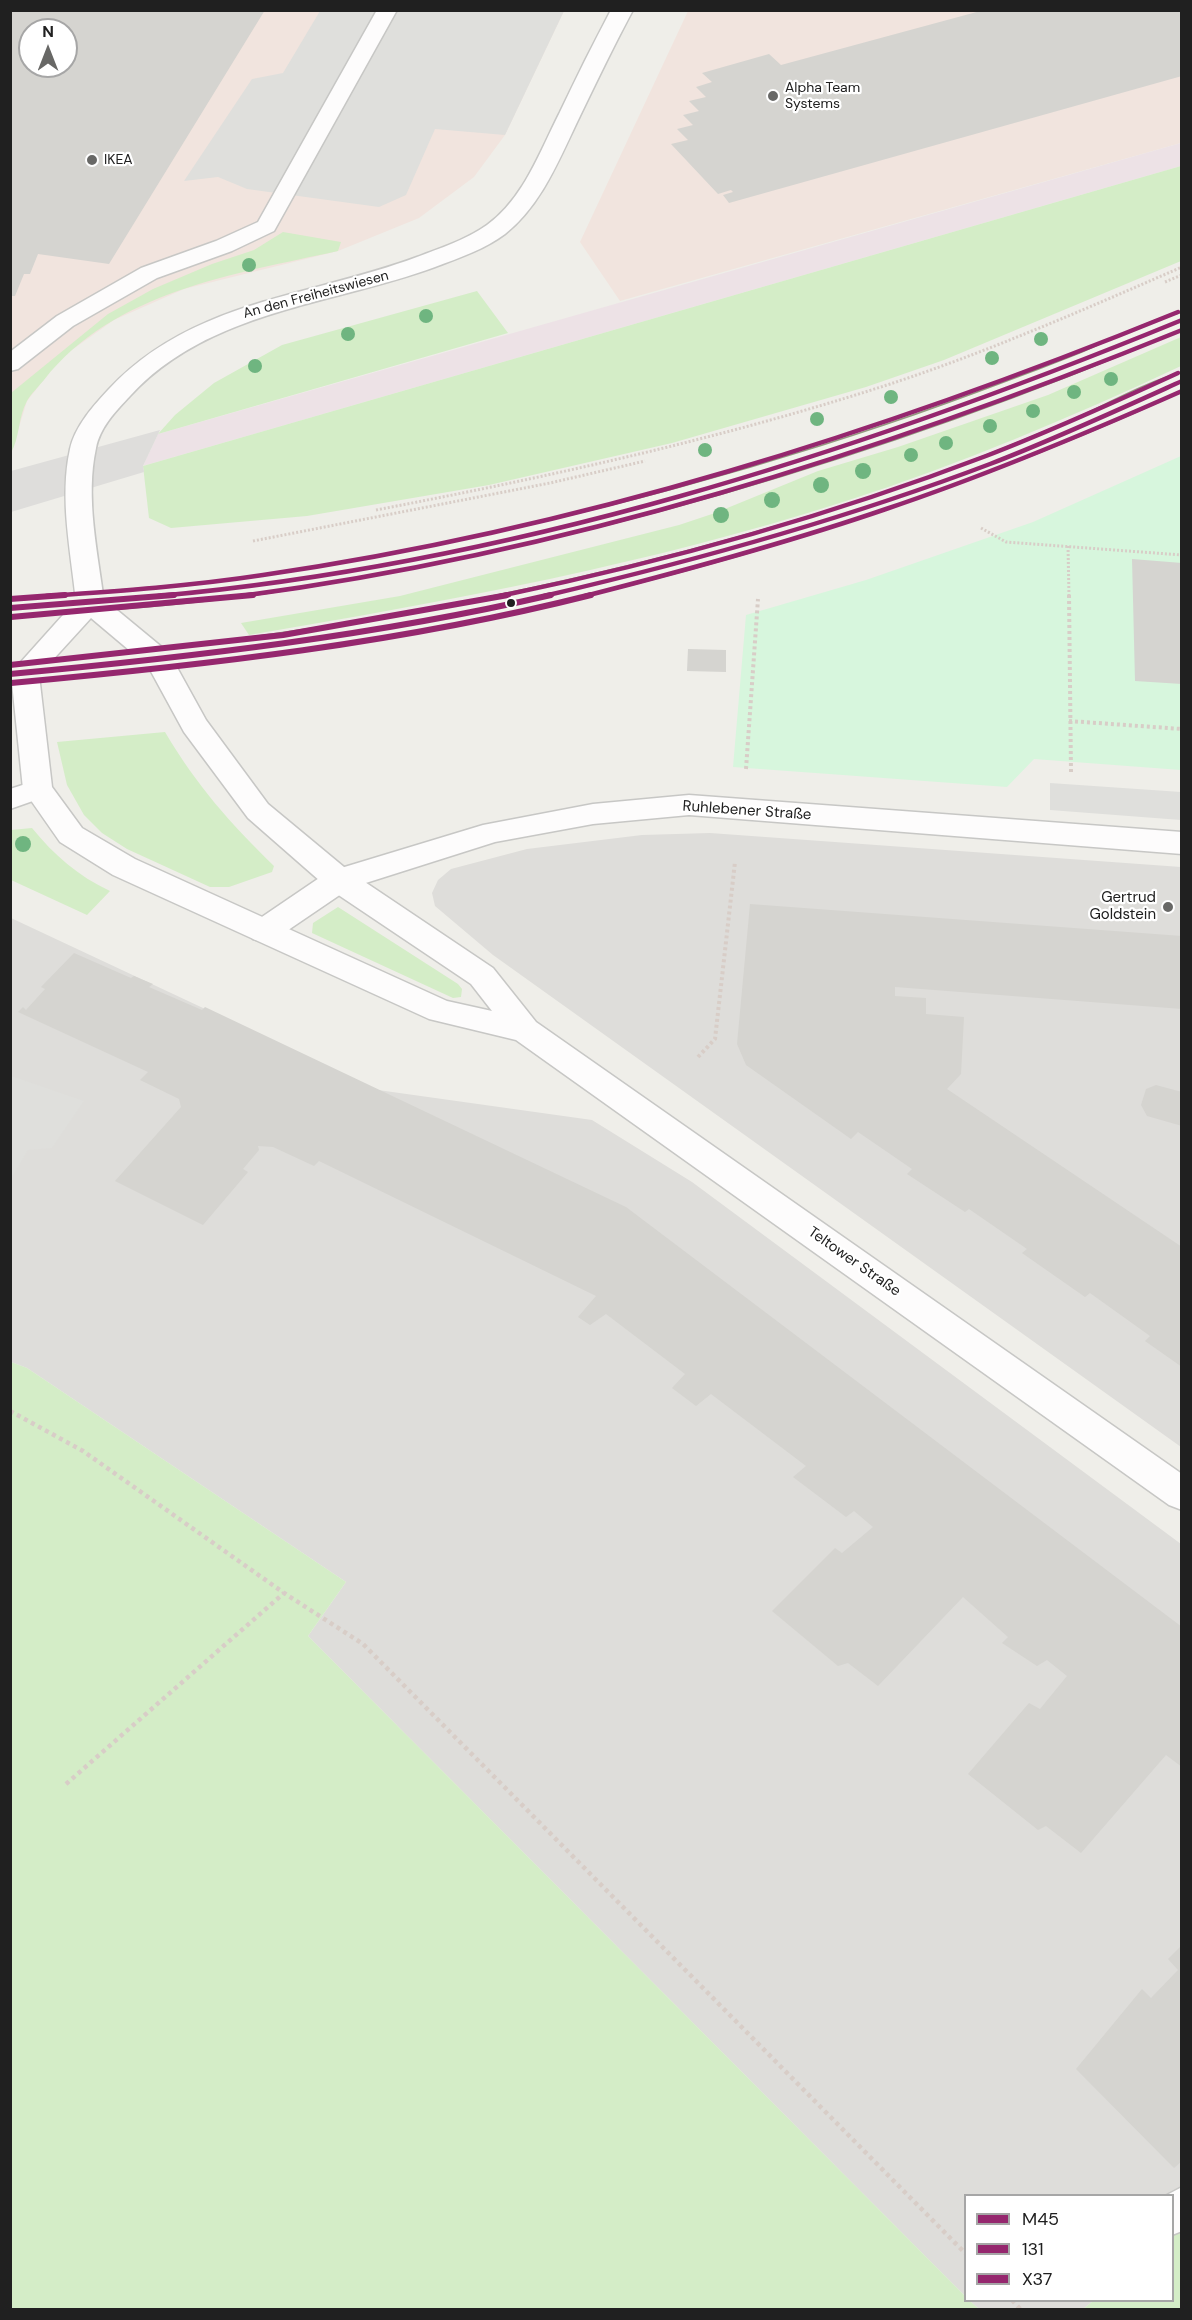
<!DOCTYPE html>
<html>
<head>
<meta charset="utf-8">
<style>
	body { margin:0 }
	#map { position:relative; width:1192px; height:2320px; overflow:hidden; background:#efeee9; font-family:"DM Sans",sans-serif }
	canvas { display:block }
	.frame { position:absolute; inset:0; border:12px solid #202020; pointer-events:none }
	.legend { position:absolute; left:964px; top:2194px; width:210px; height:108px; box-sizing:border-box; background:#fff; border:2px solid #a6a6a6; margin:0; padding:8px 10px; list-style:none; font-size:18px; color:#202020 }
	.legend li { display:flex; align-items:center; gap:12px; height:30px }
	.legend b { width:30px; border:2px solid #a6a6a6 }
	.north { position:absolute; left:18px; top:18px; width:60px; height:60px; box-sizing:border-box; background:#fff; border:2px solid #a6a6a6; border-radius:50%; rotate:0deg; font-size:16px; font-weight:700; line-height:24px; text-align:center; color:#202020 }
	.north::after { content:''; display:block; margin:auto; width:21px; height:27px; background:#686866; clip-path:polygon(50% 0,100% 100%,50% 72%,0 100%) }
</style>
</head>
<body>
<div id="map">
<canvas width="1192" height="2320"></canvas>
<div class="frame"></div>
<ul class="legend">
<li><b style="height:8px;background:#95276e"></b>M45</li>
<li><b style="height:8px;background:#95276e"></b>131</li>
<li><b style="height:8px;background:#95276e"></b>X37</li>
</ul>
<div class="north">N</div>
</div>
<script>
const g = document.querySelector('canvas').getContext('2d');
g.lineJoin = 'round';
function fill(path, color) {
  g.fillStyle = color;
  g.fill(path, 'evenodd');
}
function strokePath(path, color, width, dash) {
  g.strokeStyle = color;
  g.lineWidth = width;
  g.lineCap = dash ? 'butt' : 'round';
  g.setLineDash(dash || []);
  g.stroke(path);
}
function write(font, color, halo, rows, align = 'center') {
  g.font = font + ' "DM Sans",sans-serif';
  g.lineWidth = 4.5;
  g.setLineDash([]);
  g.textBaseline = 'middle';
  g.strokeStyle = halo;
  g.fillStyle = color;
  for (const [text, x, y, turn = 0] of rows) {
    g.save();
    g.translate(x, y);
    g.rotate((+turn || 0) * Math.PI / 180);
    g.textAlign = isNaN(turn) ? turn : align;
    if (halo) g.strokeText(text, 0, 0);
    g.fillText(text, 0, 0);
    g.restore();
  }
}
const residential = new Path2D(`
	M710 833 1181 867V1447L493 955 435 906 432 893 438 880 451 869 527 849 642 835Z
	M11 918 378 1090 592 1120 692 1182 1181 1544V2227L1172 2196H966L965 2296 308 1636 346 1582 27 1368 11 1362Z
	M970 2301H1093L1082 2310 979 2309Z`);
const commercial = new Path2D(`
	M11 11H564L505 135 474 177 419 218 338 251 184 289 114 320 62 357 27 401 11 453ZM30 30H66V66H30Z
	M688 11H1181V143L620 301 580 242Z`);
const industrial = new Path2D(`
	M1181 143V166L143 466 158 434Z`);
const grass = new Path2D(`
	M1181 166V261L944 360 866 387 672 443 489 485 307 516 171 528 149 518 143 466Z
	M283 232 341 242 338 251C235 274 114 291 44 380 39 386 31 394 27 401 18 417 20 437 11 453V393L108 314 153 289 212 264 254 250Z
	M477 291 508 333 158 434 175 415 214 383 282 345Z
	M1181 337V366C1072 417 961 464 846 501 651 564 450 601 249 635L241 623 400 596 679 525 715 513 818 471 898 447 1048 395Z
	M165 732C197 786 230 823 274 866L272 872 229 887H210L127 849 102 833 84 815 67 785 57 742Z
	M32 828C54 855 78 876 110 891L87 915 11 880V830Z
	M338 907 458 984 462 989 461 997 453 998 312 933 313 923Z
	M11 1362 27 1368 346 1582 308 1636 965 2296 966 2300 970 2301 979 2309H11Z
	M1181 2227V2309L1082 2310 1093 2301 1172 2300 1173 2235Z`);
const park = new Path2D(`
	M1181 456V770L1034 759 1007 787 733 767 746 615 866 580 1033 522Z`);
const parking = new Path2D(`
	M320 11 563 10 564 11 505 135 435 129 406 195 379 207 247 189 218 177 184 181 252 79 283 73Z
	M1050 783 1181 792V820L1050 810Z
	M11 1076 84 1101 52 1148 28 1150 11 1179Z`);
const pier = new Path2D(`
	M160 430 143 466 144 472 11 512V471Z`);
const building = new Path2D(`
	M10 10H265L109 264 38 254 30 274H24L15 296H10ZM30 30H66V66H30Z
	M984 10H1182V76L729 203 723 195 733 192 731 190 718 194 671 144 688 140 677 129 693 125 683 115 699 111 689 101 706 97 696 87 712 82 702 73 769 54 781 65Z
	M1132 559 1182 563V684L1135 681Z
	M688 649 726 650V672L687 671Z
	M750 904 1182 936V1009L895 987V996L926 998V1014L964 1017 961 1074 947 1089 1182 1247V1367L1145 1341 1150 1336 1090 1293 1085 1297 1022 1253 1027 1249 969 1209 965 1212 907 1174 912 1169 858 1132 851 1139 746 1065 737 1044Z
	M74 953 131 978 134 976 153 984 149 987 202 1010 205 1007 626 1207 1182 1627V1767L1166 1755 1081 1853 1046 1826 1038 1830 968 1774 1029 1703 1040 1709 1067 1676 1047 1660 1037 1666 1002 1643 1008 1637 963 1597 878 1686 848 1663 838 1666 772 1611 835 1548 842 1553 873 1527 854 1511 846 1517 793 1477 806 1466 711 1394 696 1406 672 1388 685 1374 606 1314 590 1325 578 1317 596 1296 319 1161 314 1166 273 1147 258 1146 259 1150 243 1169 248 1172 203 1225 115 1181 181 1107 179 1099 140 1080 148 1072 18 1012 23 1007 26 1010 45 989 41 987Z
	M1156 1085 1182 1092V1126L1147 1116 1141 1105 1146 1089Z
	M1182 1945V2161L1174 2168 1076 2069 1142 1989 1151 1998 1178 1970 1168 1959Z`);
const pathFar2 = new Path2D(`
	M1165 282 1182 275
	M376 510C548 477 720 439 887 385 988 352 1085 309 1182 267
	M981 528 1006 542 1182 555
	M253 541 550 483 645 461
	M1068 546 1069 596`);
const pathFar1 = new Path2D(`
	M1069 595 1071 772
	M1069 721 1182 729
	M746 769 758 599
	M698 1057 715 1039 735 862`);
const path = new Path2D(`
	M10 1411 83 1451 284 1593 363 1644 966 2254
	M66 1784 284 1593
	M1012 2300 1021 2310`);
const service = new Path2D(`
	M377 10H397L274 231 232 251 157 278 73 326 18 369 10 371V352L57 316 141 268 216 241 258 222Z
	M38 780 47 782 51 789 47 796 10 809V789Z
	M1182 2187V2231L1172 2235V2196H1165Z`);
const minor = new Path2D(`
	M611 10H633C614 45 597 81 580 116 560 157 542 205 505 234 485 249 459 258 435 267 332 305 209 310 130 396 116 411 100 427 96 448 85 498 98 553 104 602L100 608 90 611 80 608 76 602C71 552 59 498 70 449 75 426 94 405 109 389 192 300 310 297 417 257 440 248 466 240 487 225 524 198 540 151 560 112 576 78 593 44 611 10Z
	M689 795 1182 832V854L689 815 593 824 495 842 350 888 275 939 264 942 253 939 249 931 253 923 328 872 483 825 593 804Z`);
const tertiary = new Path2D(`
	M90 593 100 596 169 653 206 720 268 804 350 872 493 968 536 1022 1182 1474V1510L1169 1505 516 1040 429 1019 113 875 60 842 23 789 11 673 80 596ZM91 618 148 666 184 732 248 818 328 888 471 984 492 1011 447 1001 135 859 82 828 52 787 39 675Z`);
const secondary = new Path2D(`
	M1182 313V329C889 454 580 546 265 593 181 605 96 610 10 617V599C85 593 160 589 235 579 433 553 631 506 822 446 905 420 987 390 1069 358 1106 344 1143 322 1182 313Z
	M1182 373V391C924 509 653 591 374 639 253 660 132 673 10 683V664C296 640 562 594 835 509 913 485 989 456 1064 424 1100 409 1144 383 1182 373Z`);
const bus1Far1 = new Path2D(`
	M158 596C511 564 855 454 1182 320
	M544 596C695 561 845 519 990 464 1055 439 1118 410 1182 381`);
const bus1 = new Path2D(`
	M10 608 174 595
	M10 674C192 657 373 636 551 595`);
const bus2Far1 = new Path2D(`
	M241 596C567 553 879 453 1182 330
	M585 596C687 570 787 543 886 509 987 475 1085 434 1182 391`);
const bus2 = new Path2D(`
	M11 617 253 595
	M11 683C206 665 401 643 591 595`);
const bus3Far1 = new Path2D(`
	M46 596C118 591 191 586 263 575 579 529 883 432 1178 312
	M500 596C665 562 829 516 986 456 1051 431 1115 402 1178 373`);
const bus3 = new Path2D(`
	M10 599 65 595
	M10 665 283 635 508 595`);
const trees = [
	[249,265,7],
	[426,316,7],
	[348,334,7],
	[1041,339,7],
	[992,358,7],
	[255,366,7],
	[1111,379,7],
	[1074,392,7],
	[891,397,7],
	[1033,411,7],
	[817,419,7],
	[990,426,7],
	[946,443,7],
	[705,450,7],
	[911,455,7],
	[863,471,8],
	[821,485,8],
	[772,500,8],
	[721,515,8],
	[23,844,8]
];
const markers = [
	[773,96,6,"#686866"],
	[92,160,6,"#686866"],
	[511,603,5,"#202020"],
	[1168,907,6,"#686866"]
];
const farPoinames = [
	["Alpha Team",785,88],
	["Systems",785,104],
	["IKEA",104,160]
];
const farStreetnames = [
	["An den Freiheitswiesen",316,295,-15]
];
const streetNames = [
	["Ruhlebener Straße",747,811,4],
	["Teltower Straße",854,1262,35]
];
const poiNames = [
	["Gertrud",1156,898],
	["Goldstein",1156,915]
];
fill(residential, '#deddda');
fill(commercial, '#f1e4de');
fill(industrial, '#ede2e6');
fill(grass, '#d4edc7');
fill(park, '#d7f6dd');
fill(parking, '#dfdfdc');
fill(pier, '#dedddb');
fill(building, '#d5d4d0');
strokePath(service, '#c7c7c5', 3);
strokePath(minor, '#c7c7c5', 3);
strokePath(tertiary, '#c7c7c5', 3);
strokePath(secondary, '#939a7f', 3);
strokePath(pathFar2, '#d8cdc7', 3, [2, 2]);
strokePath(pathFar1, '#d8cdc7', 4, [3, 3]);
strokePath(path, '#d8cdc7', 4.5, [4, 4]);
fill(service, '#fdfcfc');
fill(minor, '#fdfcfc');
fill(tertiary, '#fdfcfc');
fill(secondary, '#f2f4ec');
strokePath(bus1Far1, '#95276e', 4.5);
strokePath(bus1, '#95276e', 6);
strokePath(bus2Far1, '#95276e', 4.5);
strokePath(bus2, '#95276e', 6);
strokePath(bus3Far1, '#95276e', 4.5);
strokePath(bus3, '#95276e', 6);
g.fillStyle = '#6fb580';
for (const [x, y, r] of trees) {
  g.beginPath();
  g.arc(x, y, r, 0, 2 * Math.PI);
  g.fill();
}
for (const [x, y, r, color] of markers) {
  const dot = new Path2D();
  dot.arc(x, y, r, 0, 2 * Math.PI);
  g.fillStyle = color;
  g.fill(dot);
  strokePath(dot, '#fff', 2);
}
write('14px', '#202020', '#fff', farPoinames, 'left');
write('14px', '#202020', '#fff', farStreetnames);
write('15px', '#202020', '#fff', streetNames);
write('15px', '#202020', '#fff', poiNames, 'right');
</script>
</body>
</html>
